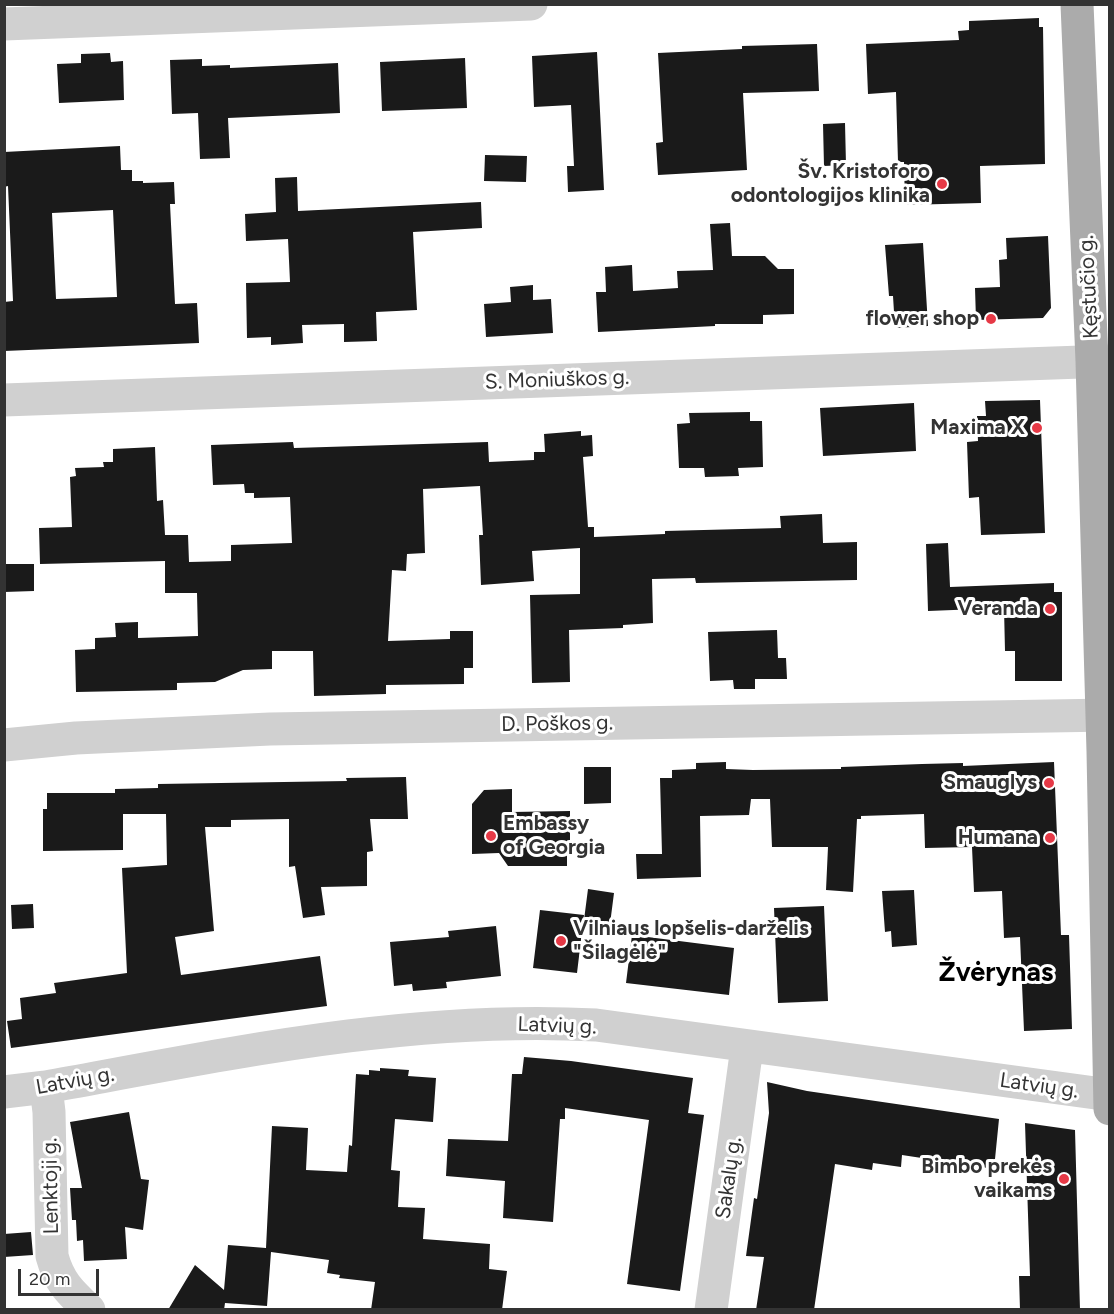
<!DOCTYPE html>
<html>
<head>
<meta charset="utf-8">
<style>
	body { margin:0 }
	#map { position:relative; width:1114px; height:1314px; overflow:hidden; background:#fff; font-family:Figtree,sans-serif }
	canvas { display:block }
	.frame { position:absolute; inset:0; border:6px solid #333; pointer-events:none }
	.scale { position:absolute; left:18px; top:1269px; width:81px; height:27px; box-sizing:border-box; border:3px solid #333; border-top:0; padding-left:8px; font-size:18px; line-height:21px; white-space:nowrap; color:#333; -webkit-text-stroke:4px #fff; paint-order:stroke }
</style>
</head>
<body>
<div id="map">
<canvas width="1114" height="1314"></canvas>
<div class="frame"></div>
<div class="scale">20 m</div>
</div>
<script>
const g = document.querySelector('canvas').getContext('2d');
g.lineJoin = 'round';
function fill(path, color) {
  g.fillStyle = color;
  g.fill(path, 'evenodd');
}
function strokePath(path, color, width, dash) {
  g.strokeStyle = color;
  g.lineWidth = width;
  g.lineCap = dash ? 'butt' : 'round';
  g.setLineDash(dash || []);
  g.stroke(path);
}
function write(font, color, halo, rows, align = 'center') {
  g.font = font + ' Figtree,sans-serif';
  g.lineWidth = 6;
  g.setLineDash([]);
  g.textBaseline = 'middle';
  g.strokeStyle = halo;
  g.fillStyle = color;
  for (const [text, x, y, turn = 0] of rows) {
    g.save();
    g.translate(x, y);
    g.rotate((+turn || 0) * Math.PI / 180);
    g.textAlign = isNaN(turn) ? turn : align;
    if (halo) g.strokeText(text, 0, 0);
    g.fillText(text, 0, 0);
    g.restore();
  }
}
const building = new Path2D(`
	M1039 18V27H1043L1045 164 980 166 981 203 905 205 904 162H898L896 92 868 94 866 44 959 40 958 31 969 30V21Z
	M817 44 819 91 743 93 747 170 658 175 656 143 663 142 658 53 742 49V46Z
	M597 52 604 190 568 192 567 166H574L571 105 534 107 532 56Z
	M110 53 111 62 123 61 124 100 59 103 57 64 81 63V54Z
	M465 58 467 108 382 111 380 62Z
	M202 59V66L230 65V68L338 63 340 113 228 118 230 158 200 159 198 113 172 114 170 60Z
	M845 123 846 165 824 166 823 124Z
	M120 146 121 170H132V181H143V183L174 182 175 204H170L175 304 197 303 199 343 4 351V302L13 301 8 186 4 187V152ZM113 210 117 297 56 299 52 213Z
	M485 155 527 156 526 182 484 181Z
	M297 177 298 211 481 202 482 228 413 232 417 310 376 312 377 341 344 342V324L302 325 303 343 271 345V337L247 338 246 283 290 282 288 239 246 241 245 214 276 212 275 178Z
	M730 223 732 256H765L778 269H794V314L763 315V324H715V326L598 332 596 292H606L605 267 632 265 633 291 678 288 677 271 713 270 710 224Z
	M1048 236 1051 308 1043 318 976 320 975 288 1000 287 999 260 1007 259 1006 238Z
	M923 243 928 326 895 328 893 296H889L885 245Z
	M533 285V300L551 299 553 333 486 337 484 304 511 302 510 287Z
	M1040 400 1045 533 981 535 979 497 969 498 967 442 978 441 977 416H986L985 401Z
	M914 403 916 451 823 456 820 408Z
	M750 412V421H762L763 467 738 468 739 476 705 477 704 468H679L677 424 690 423 689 413Z
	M581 431V436L592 435 593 456 583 457 588 527H594V537L665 534V531L781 528 780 516 822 514 823 543 857 542V580L696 583 695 578 652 579 653 623 623 625V628L569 630 570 682 532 683 530 595 580 594V548L532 551 534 581 481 585 479 535H483L480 486 423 489 425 553 407 554 406 571 392 570 388 641 450 639V631H473V668H464V684L386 685V694L314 696 313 651H272V669L243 670 215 682 177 683V690L76 692 75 650 95 649V638L116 637 115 623 138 622V638L198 636 197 593H165V561L40 564 39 528 72 527 70 477 76 476 75 468 104 467 103 462H113V449L155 447 157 501 163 500 165 535H188L189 562 231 561V545L292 543 290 497 254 498V493H245L244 484 213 485 211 445 293 442 294 448 488 442 489 462 534 460V452H545L544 434Z
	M948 543 950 587 1054 583V592H1062V681H1015V651H1005L1004 608 928 611 926 544Z
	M4 564H34V591L4 592Z
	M777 630 778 658H786L787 679H755V689H734L733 680 710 681 708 632Z
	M726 762V769L753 770 841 769V767L922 764 963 763V766L1054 762 1061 935H1069L1072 1029 1024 1031 1020 937 1004 938 1002 891 974 892 972 847 925 848 924 814 861 816V819H857L853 892 826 890 828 847H772L770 799H751L749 815 700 816 701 877 637 879 636 854H662L660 778H672V770L696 769V763Z
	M584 767H611V803L584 804Z
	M406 777 408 819H370L373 851 367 852V886L321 887 325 915 303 918 295 866 289 867V819L231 820V827H205L214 931 175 937 181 975 320 956 327 1006 11 1048 7 1021 22 1019 20 998 56 993 54 983 127 973 122 868 167 865 166 814H123V850L43 851V809H47V793H115V789L158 788V784L347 781 346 778Z
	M512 789V812L570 811V840L567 846V866H508L499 853 472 854V804L484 790Z
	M588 889 614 893 610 924 584 920Z
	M914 890 917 945 892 947 891 931 885 932 882 891Z
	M33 904 34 928 12 929 11 905Z
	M824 906 828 1001 778 1003 774 908Z
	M540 910 584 915 577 973 533 968Z
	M496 926 501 976 446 982 447 988 413 991 412 984 394 986 390 942 449 937 448 931Z
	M632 935 734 948 729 995 626 983Z
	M524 1057 571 1061 693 1078 688 1113 704 1115 680 1291 627 1284 649 1120 565 1108V1119H560L553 1222 503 1218 505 1181 446 1176 448 1139 508 1141 512 1074H522Z
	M380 1068 409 1070 408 1076 436 1078 433 1122 395 1119 391 1170 400 1171 398 1207 425 1208 423 1239 490 1244 489 1269 507 1271 502 1310H371L375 1282 339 1278 340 1275 327 1273 329 1260 271 1252 267 1306 225 1303 224 1310H168L195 1265 224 1290 228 1245 266 1248 272 1126 308 1128 306 1170 347 1172 349 1145 352 1146 356 1074 369 1075V1070L380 1071Z
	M767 1082 807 1091 999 1119 994 1169 902 1155 901 1167 873 1163 872 1170 835 1164 814 1310H756L764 1257 746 1256 754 1198 757 1199 769 1113Z
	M129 1112 141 1179 149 1180 143 1230 125 1227 127 1259 84 1261 83 1240 77 1241 76 1220H72L70 1188H82L70 1122Z
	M1025 1123 1075 1130 1080 1310H1020L1019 1276H1030Z
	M31 1232 33 1255 4 1257V1234Z`);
const minor = new Path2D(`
	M4 24 531 4
	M4 400 1110 361
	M4 745 76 738 270 729 1110 715
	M46 1087 49 1112 52 1256C59 1282 70 1292 89 1310
	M4 1092 46 1087C228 1054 410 1015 596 1025L1110 1095
	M711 1310 747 1047`);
const major = new Path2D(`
	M1077 4 1092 361 1103 751 1110 1109`);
const markers = [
	[942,184,6,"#e63946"],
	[991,319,6,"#e63946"],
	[1037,428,6,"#e63946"],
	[1050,609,6,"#e63946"],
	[1049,783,6,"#e63946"],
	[491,836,6,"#e63946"],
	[1050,838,6,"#e63946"],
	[561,941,6,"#e63946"],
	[1064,1179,6,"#e63946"]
];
const poiNames = [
	["Šv. Kristoforo",930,172],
	["odontologijos klinika",930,196],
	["flower shop",979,319],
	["Maxima X",1025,428],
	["Veranda",1038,609],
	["Smauglys",1037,783],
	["Embassy",503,824,"left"],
	["of Georgia",503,848,"left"],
	["Humana",1038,838],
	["Vilniaus lopšelis-darželis",573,929,"left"],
	["\"Šilagėlė\"",573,953,"left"],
	["Bimbo prekės",1052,1167],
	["vaikams",1052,1191]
];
const streetNames = [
	["Kęstučio g.",1089,287,-93],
	["S. Moniuškos g.",557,380,-2],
	["D. Poškos g.",557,724,-1],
	["Latvių g.",557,1026,2],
	["Latvių g.",75,1081,-10],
	["Latvių g.",1039,1086,8],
	["Sakalų g.",729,1178,-82],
	["Lenktoji g.",51,1186,-91]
];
const districtNames = [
	["Žvėrynas",996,973]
];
fill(building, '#1a1a1a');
strokePath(minor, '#d0d0d0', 33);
strokePath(major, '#ababab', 33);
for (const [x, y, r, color] of markers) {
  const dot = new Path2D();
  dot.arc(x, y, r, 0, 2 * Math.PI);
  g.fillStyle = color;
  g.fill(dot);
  strokePath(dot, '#fff', 2);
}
write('bold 21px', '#333', '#fff', poiNames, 'right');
write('21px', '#333', '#fff', streetNames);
write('bold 27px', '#000', '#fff', districtNames);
</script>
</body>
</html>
